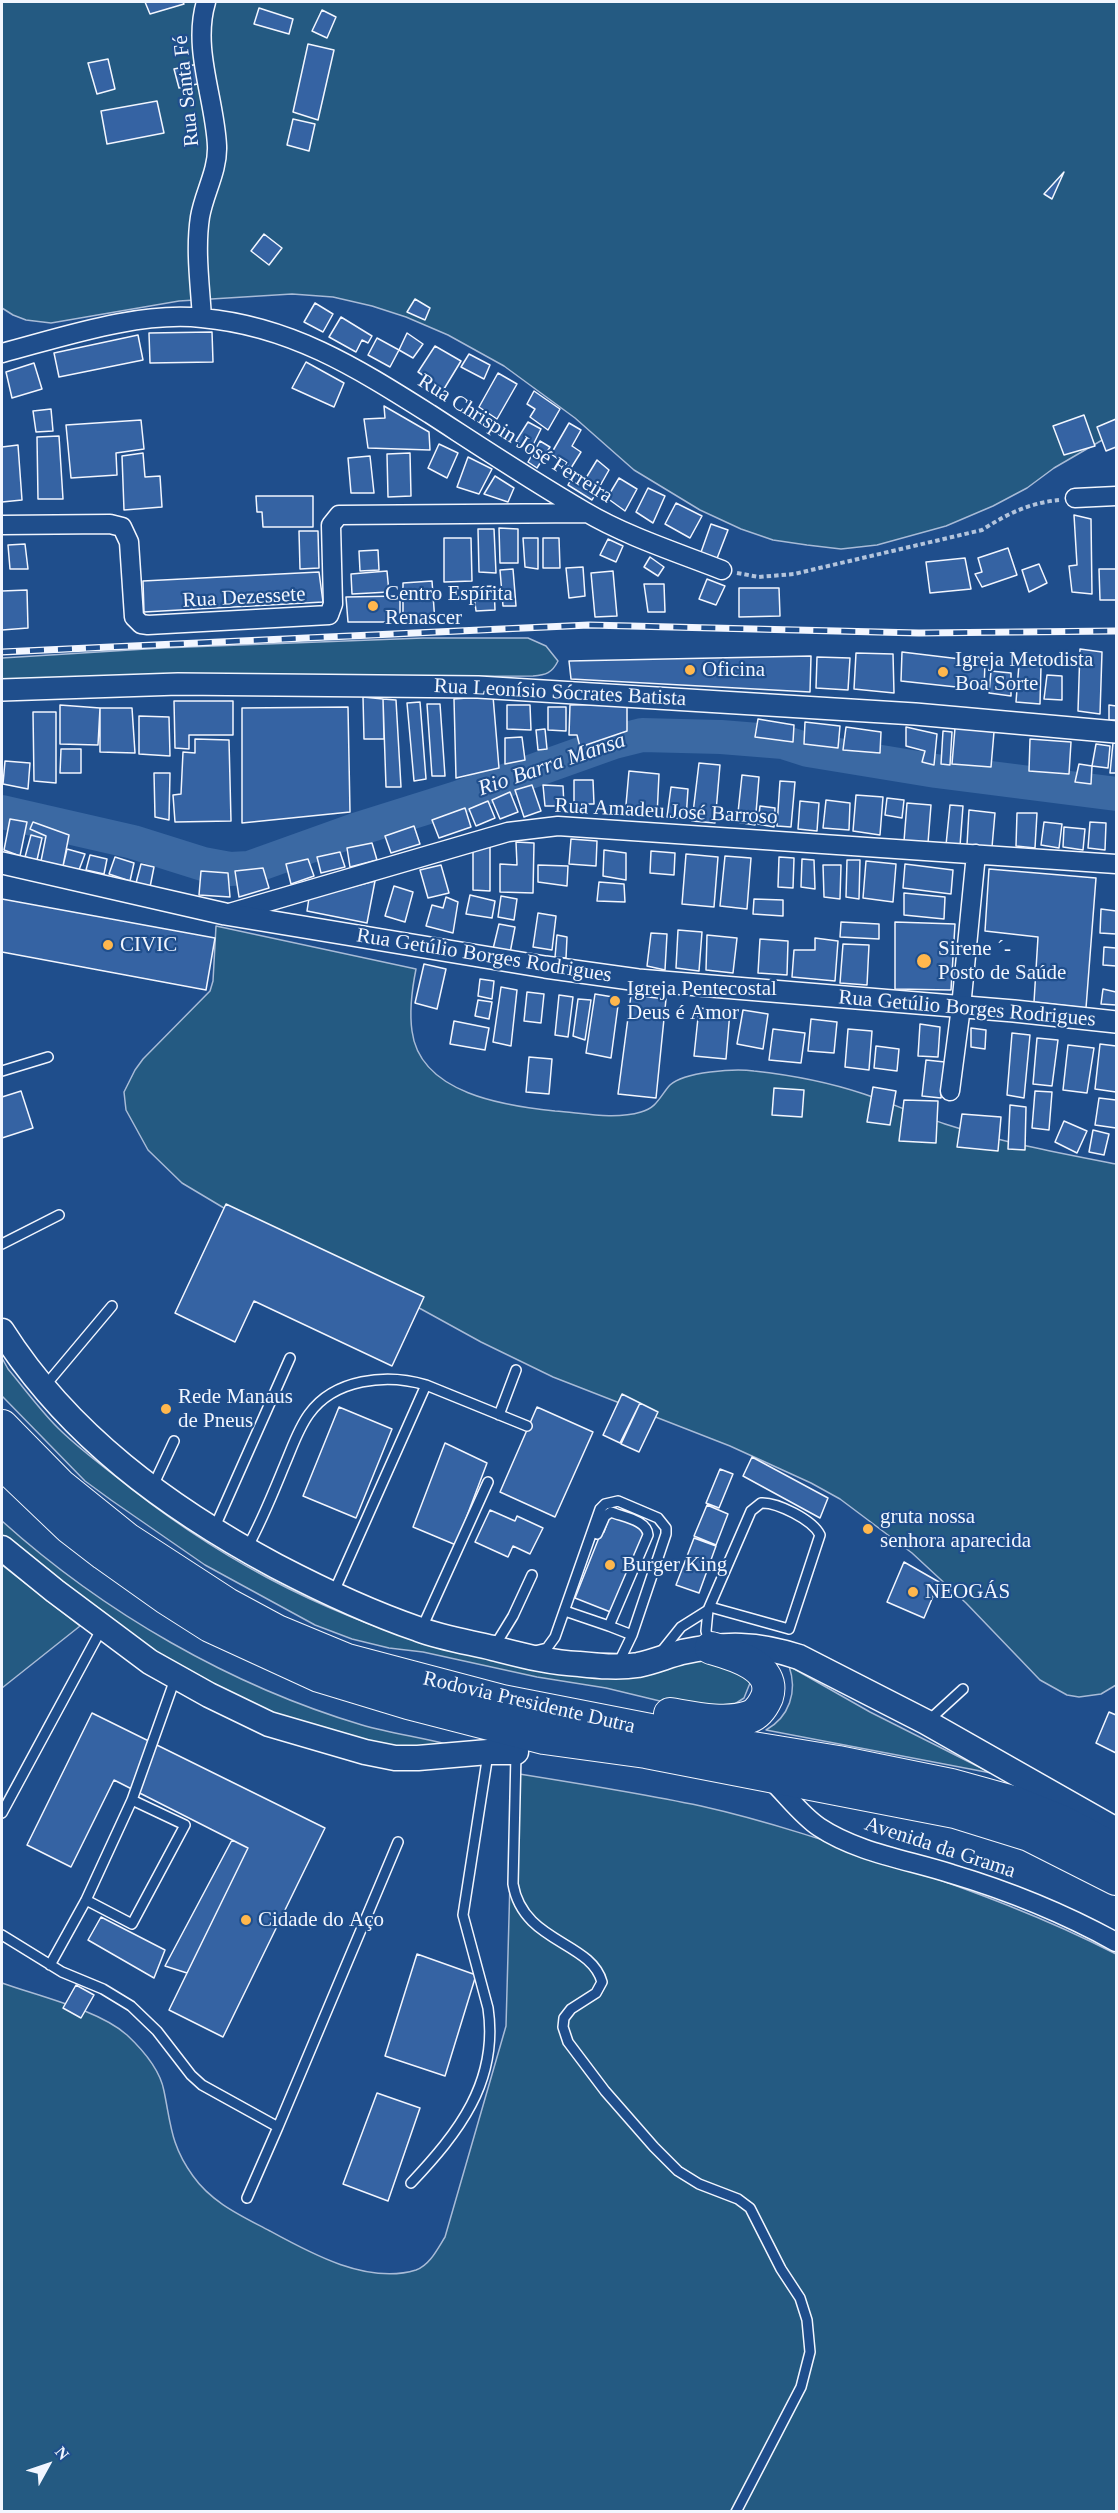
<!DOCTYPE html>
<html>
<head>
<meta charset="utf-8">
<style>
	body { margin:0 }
	#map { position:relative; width:1118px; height:2513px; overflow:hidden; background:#1f4e8c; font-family:Georgia,serif }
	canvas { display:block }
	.frame { position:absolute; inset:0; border:3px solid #f2f6ff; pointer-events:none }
	.north { position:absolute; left:18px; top:2435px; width:60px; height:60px; -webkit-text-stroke:4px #1f4e8c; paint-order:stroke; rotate:50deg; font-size:16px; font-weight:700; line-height:24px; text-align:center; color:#f2f6ff }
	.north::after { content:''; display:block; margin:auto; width:21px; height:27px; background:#f2f6ff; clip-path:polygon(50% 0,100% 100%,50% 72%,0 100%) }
</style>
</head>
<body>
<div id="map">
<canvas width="1118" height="2513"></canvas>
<div class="frame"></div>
<div class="north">N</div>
</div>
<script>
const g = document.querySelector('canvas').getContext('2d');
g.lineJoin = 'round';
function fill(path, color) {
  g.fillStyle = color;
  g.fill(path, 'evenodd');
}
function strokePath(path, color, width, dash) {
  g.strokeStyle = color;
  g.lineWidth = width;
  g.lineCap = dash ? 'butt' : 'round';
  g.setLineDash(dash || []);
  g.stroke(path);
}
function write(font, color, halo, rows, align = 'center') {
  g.font = font + ' Georgia,serif';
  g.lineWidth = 4.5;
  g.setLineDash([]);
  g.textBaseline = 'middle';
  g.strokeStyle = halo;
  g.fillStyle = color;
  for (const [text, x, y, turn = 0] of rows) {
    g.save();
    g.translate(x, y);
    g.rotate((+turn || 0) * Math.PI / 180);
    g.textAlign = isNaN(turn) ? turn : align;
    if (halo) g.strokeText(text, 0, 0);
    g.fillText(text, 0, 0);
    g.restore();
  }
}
const green = new Path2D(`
	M2 2H1116V432L1054 468 1027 488 993 506 946 526 877 545 841 549 807 545 773 540 741 529 700 510 634 470 575 418 504 366 448 335 406 317 372 306 333 297 292 294 179 301 51 323 26 320 13 315 2 308Z
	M423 638H528L546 646 558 661C552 673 546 675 533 676L151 677 2 682V658L162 648Z
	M216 926 416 969C412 989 409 1010 412 1031 420 1094 506 1106 555 1111 583 1113 614 1120 641 1112 657 1108 660 1096 670 1085 684 1072 735 1068 754 1071 791 1075 828 1082 864 1094 891 1103 917 1115 945 1124 1000 1142 1059 1153 1116 1164V1685L1101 1694 1079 1697 1067 1695 1040 1680 966 1603 912 1553 840 1499 811 1483 730 1446 553 1377 481 1342 361 1276 291 1248 182 1183 148 1150 126 1110 124 1092 135 1070 143 1059 210 991 213 981Z
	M2 1358 8 1369C24 1388 40 1410 58 1428 75 1445 95 1460 114 1475 212 1555 316 1611 438 1647L692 1661 709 1659 734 1661 750 1683 744 1698 727 1709 664 1702 606 1688 537 1677 423 1652 389 1648 352 1639 315 1625 205 1565 111 1500 85 1481 2 1396Z
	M2 1521C103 1612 231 1686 362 1725 390 1733 418 1737 446 1744L402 1751 284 1719 196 1675 151 1649 10 1543 2 1535Z
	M2 1565 80 1626 2 1688Z
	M789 1666 870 1712 991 1773 766 1730C789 1717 798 1692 789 1666Z
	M513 1773C576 1783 639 1793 701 1806 768 1821 833 1843 897 1865 973 1891 1046 1918 1116 1954V2511L2 2512V1983C38 1996 99 2010 127 2035 143 2050 160 2069 164 2091 171 2125 171 2146 193 2176 212 2203 242 2216 270 2231 310 2253 368 2285 416 2270 430 2265 438 2248 445 2237L506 2026Z`);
const river = new Path2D(`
	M2 812 133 842 203 864 230 869 249 868 355 830 457 798 614 742 642 735 721 737 783 742 808 750 936 771 1116 794`);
const building = new Path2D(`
	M145 2H183L184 4 150 14Z
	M259 8 293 19 289 34 254 24Z
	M322 10 336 17 327 38 312 31Z
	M308 44 334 50 318 120 293 112Z
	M108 59 115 89 97 94 88 63Z
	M198 64 202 83 179 88 174 69Z
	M157 101 164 133 107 144 101 111Z
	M293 119 315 124 309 151 287 145Z
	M1064 172 1052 199 1044 194Z
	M264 234 282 248 269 265 251 251Z
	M415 299 430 308 425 320 407 312Z
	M315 303 333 314 323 332 304 322Z
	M341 317 372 336 368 343 362 340 356 352 329 337Z
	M212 332 213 362 150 363 149 333Z
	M407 333 423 344 413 358 399 350Z
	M138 335 143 360 59 377 54 353Z
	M377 338 399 350 390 367 368 355Z
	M435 346 461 361 444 389 418 372Z
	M469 354 490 365 484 379 461 367Z
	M306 362 344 383 334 407 292 388Z
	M34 363 42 389 12 398 6 372Z
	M498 373 517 384 497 419 479 407Z
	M534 391 560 409 548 430 530 417 535 409 527 404Z
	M384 406 429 432 430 450 368 448 364 419 385 418Z
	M51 409 53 431 36 432 33 411Z
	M1084 415 1095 446 1064 455 1053 426Z
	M1116 419V447L1106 451 1097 427Z
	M141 420 144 449 116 453 117 475 71 478 66 425Z
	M528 422 541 429 530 451 516 441Z
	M569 423 581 430 572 446 581 452 571 468 551 454Z
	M59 436 63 499H38L37 437Z
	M540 441 550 447 537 468 528 462Z
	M439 444 458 453 447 478 428 468Z
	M18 445 22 500 2 502V447Z
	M143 453 145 477 160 476 162 507 124 510 122 456Z
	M410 453 411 496 388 497 387 454Z
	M370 456 374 493H351L348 458Z
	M468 457 492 469 479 494 457 487Z
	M597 460 609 470 592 500 568 485 575 472 586 478Z
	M495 476 514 488 508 502 484 494Z
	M619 478 637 489 625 511 607 498Z
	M648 488 665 496 653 523 636 512Z
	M256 496H313V527H263L262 512H257Z
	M676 503 702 516 690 538 665 524Z
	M1074 515 1091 519 1092 594 1072 592 1069 566 1077 565Z
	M711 524 728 530 716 561 700 555Z
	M499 528 518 529V563H500Z
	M478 529H494L496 573 479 572Z
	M299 531H318L319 568 300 569Z
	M444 538H471L472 581 444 582Z
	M523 538H538V569L525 567Z
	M543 538H559L560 568H543Z
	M608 539 623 546 616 562 600 555Z
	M25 544 28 569H10L8 545Z
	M1008 548 1017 575 982 587 975 574 982 572 978 558Z
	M378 550 379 570 360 571 359 551Z
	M650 557 664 567 658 576 644 567Z
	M965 558 971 589 930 593 926 562Z
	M1039 564 1047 583 1029 592 1022 570Z
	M583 567 585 596 569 598 566 568Z
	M513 569 516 606H503L500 570Z
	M1099 569H1116V600H1100Z
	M387 571 389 592 352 594 351 574Z
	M613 571 617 616 595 617 591 573Z
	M319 572 323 602 144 612 143 581Z
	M707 579 725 586 716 605 699 599Z
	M432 581 435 622 403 623V583Z
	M644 584H664L665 612H648Z
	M494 586 495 610 476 611 473 587Z
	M739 588H779L780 616 739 617Z
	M27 590 28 628 2 630V591Z
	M400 596V622H348L346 597Z
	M1080 649 1102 652 1100 714 1078 711Z
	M902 652 985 662 984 690 901 681Z
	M856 653 893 654 894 693 854 689Z
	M811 656 810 692 571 679 569 661Z
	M817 657 850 658 848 690 816 688Z
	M1019 664 1041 666 1040 704 1016 702Z
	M991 671 1011 673V696L989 693Z
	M1047 675 1062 676V700L1044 699Z
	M493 696 499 768 456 778 454 699Z
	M363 697 383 699 384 739H364Z
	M383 699 396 700 401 787H386Z
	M174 701H233V735H189V749L175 748Z
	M420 702 426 779 414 781 407 703Z
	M427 704H440L445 776H432Z
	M627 704V731L580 747 577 735H569L570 705Z
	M60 705 100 708 98 745 60 744Z
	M507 705H530L531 730 507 729Z
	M1109 705 1116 706V720H1109Z
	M348 707 350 812 242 823V708Z
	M548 707H566V731L548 730Z
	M100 708H132L135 753 100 752Z
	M33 712H56V783L34 781Z
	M139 716 169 717 170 756 139 754Z
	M758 719 794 725 793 742 755 737Z
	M805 722 840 726 838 748 804 744Z
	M846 727 881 732 880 753 843 750Z
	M906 727 937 734 934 765 922 762 925 751 906 746Z
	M955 728 994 732 991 767 952 764Z
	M545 729 547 749 538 750 536 730Z
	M943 731 952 732 950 765 941 764Z
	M522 737 525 760 505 764V738Z
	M195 739 229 740 231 821 175 822 173 795 181 794 183 752 195 753Z
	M1030 739 1071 742 1069 774 1029 771Z
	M1113 743H1116V773H1110Z
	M1096 744 1110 746 1108 768 1092 766Z
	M61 749H81V773H60Z
	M5 761 30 763 28 789 3 784Z
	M699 763 720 765 715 823 692 821Z
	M1079 764 1092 766 1091 784 1075 782Z
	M629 771 659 774 657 816H625Z
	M154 773H170L169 820 155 817Z
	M742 775 759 777 755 825 737 822Z
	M574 780H593L594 804H574Z
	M780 781 795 782 791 827 777 826Z
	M532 785 541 811 524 817 515 790Z
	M543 785 563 786 564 806H545Z
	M671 787 688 789 686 819 667 817Z
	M510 792 518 812 500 819 492 800Z
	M856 795 883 797 880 835 853 831Z
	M887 798 904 800 902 818 885 815Z
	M826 800 850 803 849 830 823 828Z
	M488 801 495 818 476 826 469 809Z
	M800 801 819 803 817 831 798 829Z
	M907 803 931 805 928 843 904 841Z
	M950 805 963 806 960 846 946 845Z
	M760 806 775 808 774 827 758 824Z
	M465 808 471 827 439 838 432 820Z
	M969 810 995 813 992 847 967 845Z
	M1017 813H1037L1035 848 1016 846Z
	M10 819 27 822 20 856 4 850Z
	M33 822 69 835 63 866 41 861 46 836 30 829Z
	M1044 822 1062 824 1059 848 1041 845Z
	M1090 822 1106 823 1105 850 1088 848Z
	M414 826 420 844 391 853 385 836Z
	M1064 827 1085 829 1083 850 1063 847Z
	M31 835 42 838 37 860 25 857Z
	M571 839 597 841 596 866 569 864Z
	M516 842 534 843 533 893 500 892V864L517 865Z
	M372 843 377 860 350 867 347 848Z
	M490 845V891L473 890V851Z
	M67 849 85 854 79 870 63 866Z
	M604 850 626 853V880L603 876Z
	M651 851 675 853 674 875 650 873Z
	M340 852 345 867 321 873 317 857Z
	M686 854 718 857 714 907 682 904Z
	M90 855 107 859 104 874 86 870Z
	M725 856 751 858 747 909 720 906Z
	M115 857 134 863 130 881 109 874Z
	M779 857 794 858 793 888 778 887Z
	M308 859 314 876 291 884 286 864Z
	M802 859 814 860 815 889 801 887Z
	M847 860H860L859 899 846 897Z
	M866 861 896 864 893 902 863 898Z
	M141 864 154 867 150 887 136 883Z
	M905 864 953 870 951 894 903 888Z
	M441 865 449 893 428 898 420 870Z
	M538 865 568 866 567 886 538 882Z
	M823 865H841L840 899 824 897Z
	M263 868 269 888 239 897 235 871Z
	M989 869 1096 878 1086 1008 1034 1002 1038 937 985 931Z
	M201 871 228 873 230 897 199 895Z
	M375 881 367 923 307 911 309 898Z
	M599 882 624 884 625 902 597 901Z
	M394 886 413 892 405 922 385 916Z
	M904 893 945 897 944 919 904 915Z
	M470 895 495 901 492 918 466 914Z
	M501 896 517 899 514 920 498 917Z
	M446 897 458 902 453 933 426 926 432 905 443 908Z
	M2 899 215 938 206 990 2 952Z
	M754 899 783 900V916L753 914Z
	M1101 909 1116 911V934L1100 933Z
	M538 913 556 916 552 950 533 947Z
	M841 922 879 924V939L840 937Z
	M895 922 955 924 951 990 895 989Z
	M499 924 515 927 510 953 493 949Z
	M678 930 702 932 699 971 676 968Z
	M651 933 667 934 665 970 647 966Z
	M557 935 567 937 566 958 555 957Z
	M707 935 737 938 733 973 706 970Z
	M815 938 838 941 835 981 792 977 794 950H815Z
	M760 939 788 941 787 975 758 973Z
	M843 944 869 945 867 985 840 983Z
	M1104 947 1116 948V966L1103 965Z
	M424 964 446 969 437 1009 415 1003Z
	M480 979 494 981 492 999 478 996Z
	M501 987 517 990 511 1046 493 1042Z
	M1103 989 1116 992V1005L1101 1004Z
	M527 992 544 994 541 1023 524 1021Z
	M595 994 619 998 611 1058 586 1053Z
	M559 995 573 997 568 1037 555 1035Z
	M631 995 666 999 656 1098 618 1094Z
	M578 999 591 1000 585 1040 573 1036Z
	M478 1000 492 1002 489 1019 475 1016Z
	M699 1008 730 1011 726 1059 694 1056Z
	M743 1010 768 1014 763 1049 737 1044Z
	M811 1019 837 1022 834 1053 808 1051Z
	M454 1021 489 1028 485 1050 450 1044Z
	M920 1024 940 1027 938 1057 918 1056Z
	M971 1028 986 1030 985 1049 971 1047Z
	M773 1029 805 1033 801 1063 769 1060Z
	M848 1029 872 1031 869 1070 845 1067Z
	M1012 1033 1030 1035 1024 1098 1007 1095Z
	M1037 1038 1058 1040 1052 1086 1033 1084Z
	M1100 1044 1116 1046V1092L1095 1089Z
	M1068 1045 1094 1048 1087 1093 1063 1090Z
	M876 1046 899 1049 897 1071 874 1068Z
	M529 1057 552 1059 549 1094 526 1092Z
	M926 1060 945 1062 941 1098 922 1096Z
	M873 1087 896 1091 890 1125 867 1122Z
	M774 1088 804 1090 802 1117 772 1115Z
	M21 1091 33 1128 2 1138V1097Z
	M1035 1091 1052 1092 1049 1130 1032 1128Z
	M1099 1098 1116 1100V1128L1095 1125Z
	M904 1100 938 1101 936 1143 899 1141Z
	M1010 1105 1026 1107 1025 1150 1008 1149Z
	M962 1114 1001 1117 998 1151 957 1147Z
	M1064 1121 1087 1131 1077 1153 1055 1142Z
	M1093 1130 1109 1134 1104 1155 1089 1152Z
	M226 1204 424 1297 392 1366 254 1301 235 1342 175 1313Z
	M622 1394 640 1403 620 1443 603 1435Z
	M640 1403 658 1412 639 1452 621 1444Z
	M339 1407 392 1429 356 1518 303 1496Z
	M537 1407 593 1432 555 1517 500 1492Z
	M445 1443 487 1463 456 1545 413 1527Z
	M752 1457 828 1498 820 1518 743 1476Z
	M720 1469 733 1474 719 1508 706 1503Z
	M707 1505 728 1514 716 1545 694 1536Z
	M490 1510 515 1521 517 1516 543 1528 530 1554 513 1546 508 1557 475 1542Z
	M610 1515 646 1529 613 1613 575 1598 602 1530 604 1532Z
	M694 1538 716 1546 699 1593 676 1585Z
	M904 1562 939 1582 924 1618 887 1602Z
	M1109 1712 1116 1715V1753L1096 1743Z
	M92 1713 325 1828 223 2037 169 2010 248 1848 114 1780 71 1867 27 1845Z
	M232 1840 248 1848 187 1973 165 1966Z
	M101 1917 165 1950 154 1978 88 1940Z
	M417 1954 476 1975 445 2076 385 2056Z
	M76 1985 94 1995 81 2018 63 2008Z
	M377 2093 420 2108 388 2201 343 2184Z`);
const path = new Path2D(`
	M737 573 759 577 794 574 982 530C1007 514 1029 503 1059 500`);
const service = new Path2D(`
	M2 1071 48 1057
	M2 1244 59 1215
	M44 1387 112 1306
	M499 1415 516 1370
	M152 1488 174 1441
	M214 1529 290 1358
	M247 1548C262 1521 273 1493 285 1464 292 1448 298 1429 309 1414 334 1379 386 1373 426 1385L527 1426
	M333 1594 426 1385
	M710 1607 789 1629
	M565 1611 609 1626 648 1535C647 1520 623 1517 611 1512L605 1516 597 1534
	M609 1626 632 1635
	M421 1630 488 1482
	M709 1643 706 1631 708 1610 751 1511 761 1503C777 1502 813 1520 820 1535L789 1629
	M494 1647 513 1616 532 1575
	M535 1651 547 1648 555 1637 600 1509 605 1504 618 1501 658 1518 666 1528V1534L632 1635 618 1664
	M661 1652 681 1627 708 1610
	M928 1721 963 1689
	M516 1754 513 1884C523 1943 591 1941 602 1982L596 1993 571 2009 564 2018 563 2027 568 2042 605 2091 654 2147 678 2171 699 2184 738 2199 750 2208 781 2269 800 2298 807 2320 810 2352 801 2387 736 2512
	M2 1813 102 1628
	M86 1900 132 1924 185 1825 132 1800
	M2 1935 62 1972 103 1989 131 2006 157 2031 191 2075 202 2085 278 2127 398 1842
	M50 1965 86 1900 132 1800 175 1679
	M411 2183C458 2133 499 2082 488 2008L463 1915 488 1754
	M247 2198 278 2127`);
const minor = new Path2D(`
	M202 318C200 284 195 250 200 217 204 193 218 171 217 146 215 99 192 49 206 2
	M2 353C63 337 139 311 202 318 291 326 357 368 430 414 481 447 532 481 584 511 626 536 676 552 722 570
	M1075 498 1116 496
	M2 525 110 524 122 527 129 542 134 617 141 624 148 625 329 615 333 604 331 525 339 515 586 513
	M226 914 508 832 558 826 1116 864
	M950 1091 961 1007 976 854
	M770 1779C786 1794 801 1815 819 1827 858 1853 909 1860 952 1874 1009 1891 1065 1914 1116 1942`);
const tertiary = new Path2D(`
	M2 690 178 684 478 687 915 714 1116 732
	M2 863 225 914 545 967 638 980 1014 1011 1116 1022`);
const secondary = new Path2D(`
	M2 1331C68 1435 168 1508 276 1566 322 1590 368 1612 418 1629 442 1638 468 1642 493 1648 521 1655 550 1663 579 1664 598 1666 618 1668 638 1665 653 1662 667 1656 682 1652 725 1643 757 1643 799 1657L926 1722 1116 1830
	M2 1548 55 1591 150 1662 209 1695 269 1724 365 1752 395 1758H418L488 1752H516`);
const motorway = new Path2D(`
	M2 1426 60 1485 127 1539 227 1604 277 1631 347 1660 502 1701 686 1737 838 1762 951 1785 1016 1803 1061 1821 1116 1850
	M2 1463 69 1527 104 1554 166 1598 210 1626 319 1676 408 1703 544 1738 646 1752 955 1812 1029 1835 1116 1879
	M670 1714C694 1718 725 1725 749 1717 758 1714 763 1706 767 1697 777 1666 732 1654 711 1648`);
const rail = new Path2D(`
	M2 652 589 625 919 633 1116 631`);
const markers = [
	[373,606,6,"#ffb74d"],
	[690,670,6,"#ffb74d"],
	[943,672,6,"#ffb74d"],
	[108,945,6,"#ffb74d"],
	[924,961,8,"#ffb74d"],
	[615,1001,6,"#ffb74d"],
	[166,1409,6,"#ffb74d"],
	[868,1529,6,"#ffb74d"],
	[610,1565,6,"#ffb74d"],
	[913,1592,6,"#ffb74d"],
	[246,1920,6,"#ffb74d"]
];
const streetNames = [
	["Rua Santa Fé",187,91,-96],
	["Rua Chrispin José Ferreira",515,439,32],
	["Rua Dezessete",244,598,-3],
	["Rua Leonísio Sócrates Batista",560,693,3],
	["Rua Amadeu José Barroso",666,812,3],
	["Rua Getúlio Borges Rodrigues",484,956,9],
	["Rua Getúlio Borges Rodrigues",967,1009,5],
	["Rodovia Presidente Dutra",529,1703,13],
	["Avenida da Grama",940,1848,18]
];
const poiNames = [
	["Centro Espírita",385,594],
	["Renascer",385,618],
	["Igreja Metodista",955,660],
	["Boa Sorte",955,684],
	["Oficina",702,670],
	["CIVIC",120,945],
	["Sirene ´-",938,949],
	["Posto de Saúde",938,973],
	["Igreja Pentecostal",627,989],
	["Deus é Amor",627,1013],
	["Rede Manaus",178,1397],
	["de Pneus",178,1421],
	["gruta nossa",880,1517],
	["senhora aparecida",880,1541],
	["Burger King",622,1565],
	["NEOGÁS",925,1592],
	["Cidade do Aço",258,1920]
];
const waterNames = [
	["Rio Barra Mansa",552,765,-19]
];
fill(green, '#245a82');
strokePath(green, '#a8bbd7', 1.5);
strokePath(river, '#3b69a3', 34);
fill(building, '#3563a3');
strokePath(building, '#f2f6ff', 1.5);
strokePath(service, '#f2f6ff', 12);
strokePath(minor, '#f2f6ff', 21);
strokePath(tertiary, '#f2f6ff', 24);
strokePath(secondary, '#f2f6ff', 27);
strokePath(motorway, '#f2f6ff', 34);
strokePath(path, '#b3c4dc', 4, [4.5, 3]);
strokePath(service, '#1f4e8c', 9);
strokePath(minor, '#1f4e8c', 18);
strokePath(tertiary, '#1f4e8c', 21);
strokePath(secondary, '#1f4e8c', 24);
strokePath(motorway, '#1f4e8c', 32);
strokePath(rail, '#f2f6ff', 7);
strokePath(rail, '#1f4e8c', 4.5, [14]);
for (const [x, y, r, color] of markers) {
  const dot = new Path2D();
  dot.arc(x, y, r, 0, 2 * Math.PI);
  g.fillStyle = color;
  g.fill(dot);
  strokePath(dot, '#1f4e8c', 2);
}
write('21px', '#f2f6ff', '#1f4e8c', streetNames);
write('21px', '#f2f6ff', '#1f4e8c', poiNames, 'left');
write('italic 22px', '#f2f6ff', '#1f4e8c', waterNames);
</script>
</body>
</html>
